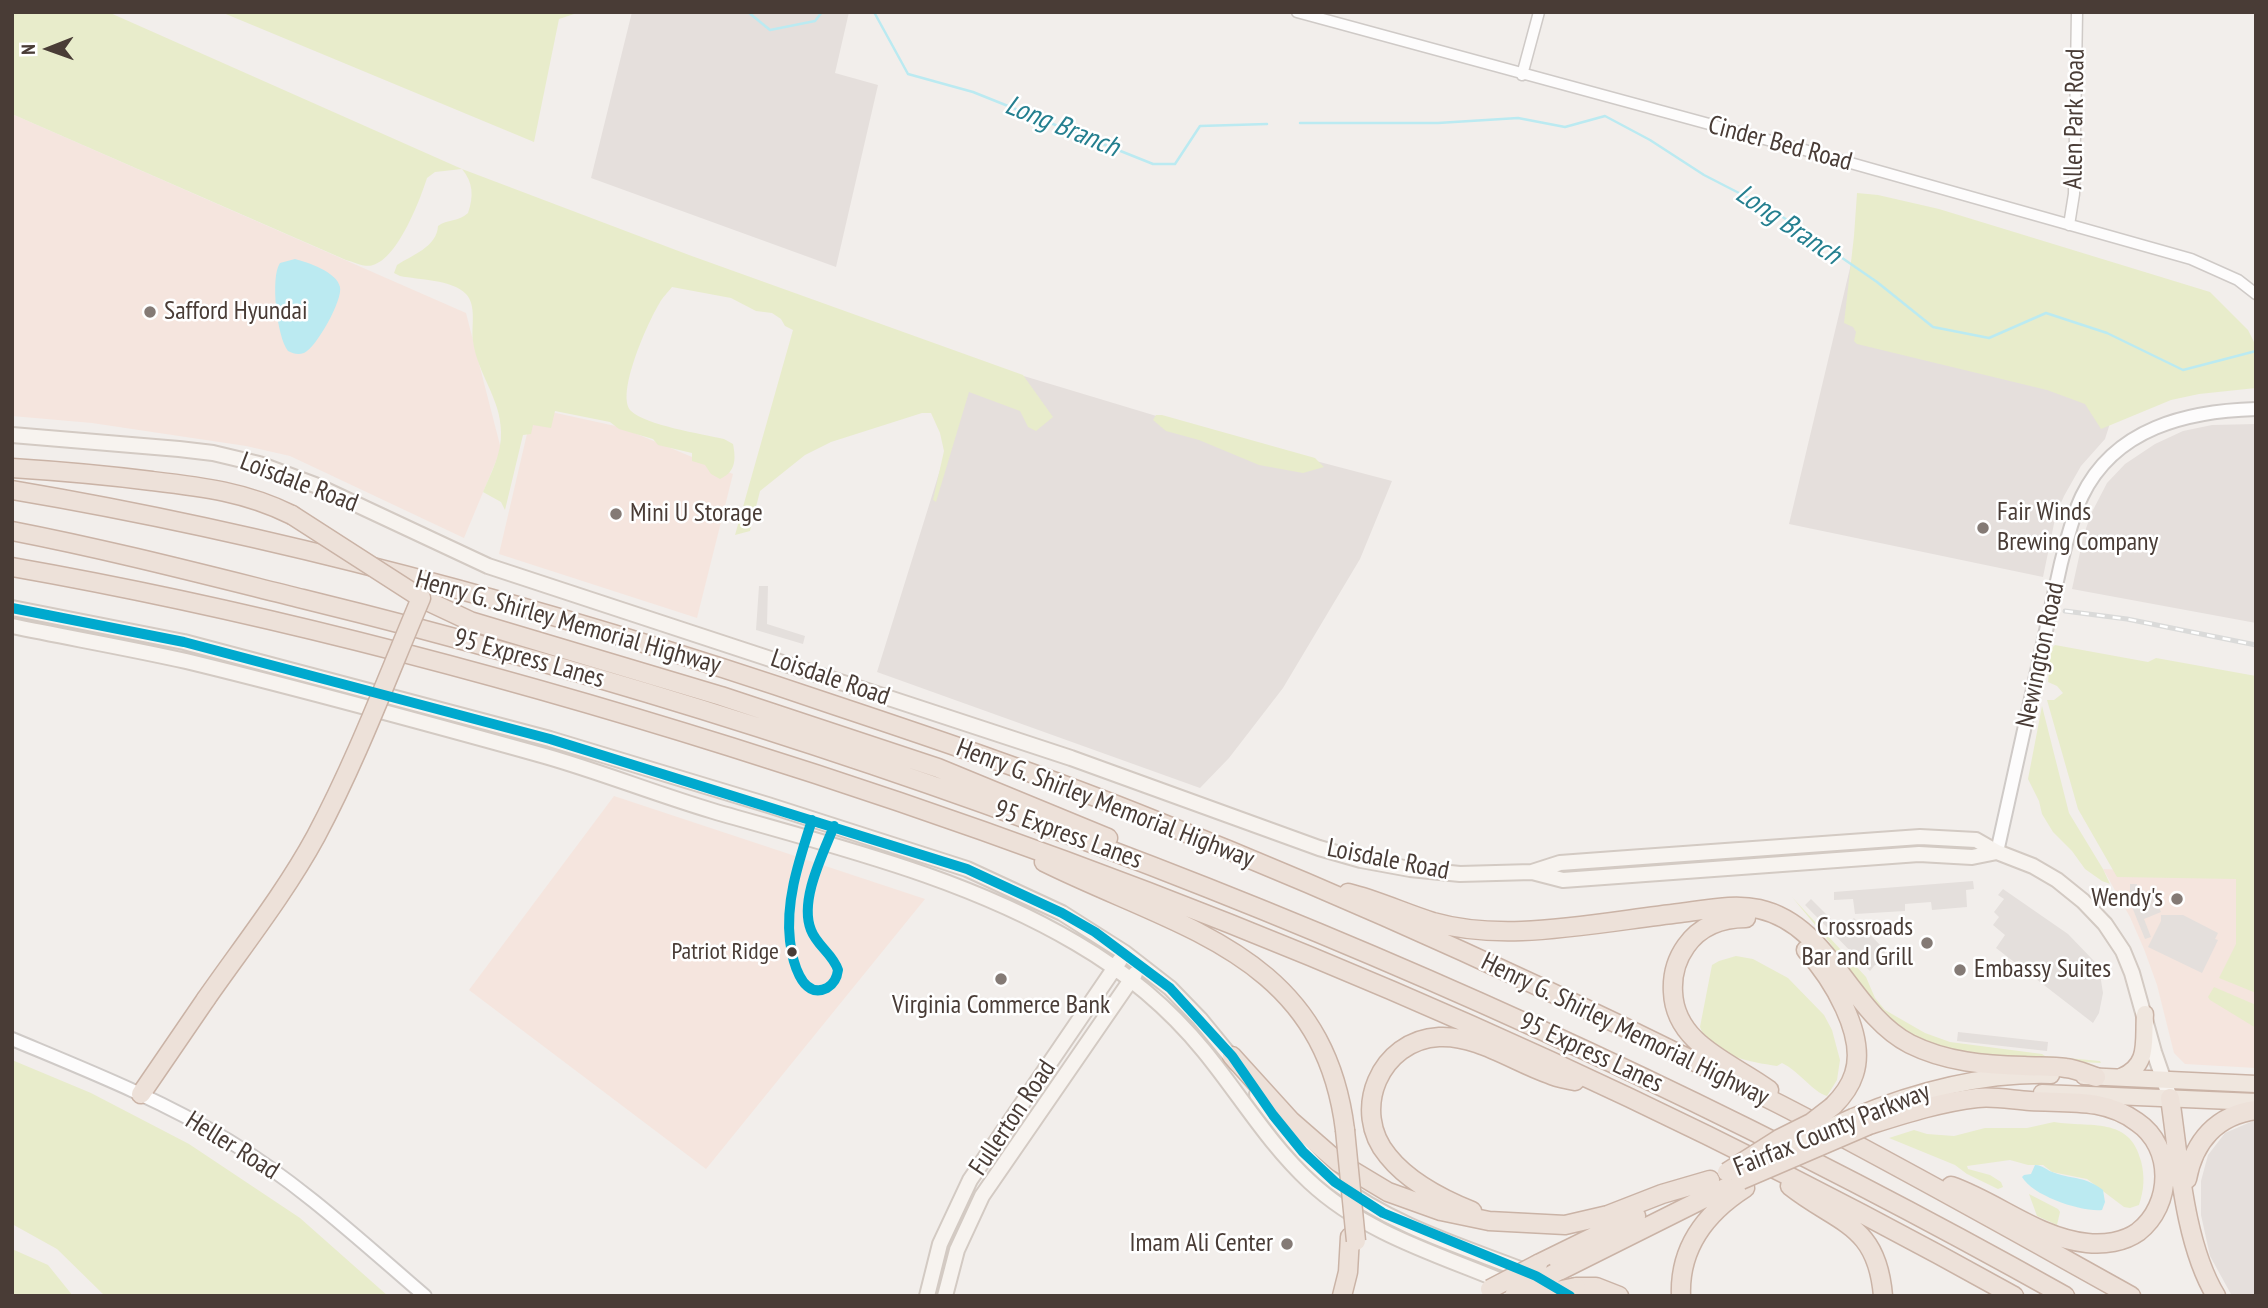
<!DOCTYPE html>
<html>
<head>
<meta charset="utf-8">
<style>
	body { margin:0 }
	#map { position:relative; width:2268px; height:1308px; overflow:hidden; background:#f2eeeb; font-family:"PT Sans Narrow",sans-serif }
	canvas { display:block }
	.frame { position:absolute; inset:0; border:14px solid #493c36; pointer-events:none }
	.north { position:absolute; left:14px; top:14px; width:70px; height:70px; -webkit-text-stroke:5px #fff; paint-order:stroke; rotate:269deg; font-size:19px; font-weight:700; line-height:28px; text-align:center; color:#493c36 }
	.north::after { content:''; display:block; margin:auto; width:24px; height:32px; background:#493c36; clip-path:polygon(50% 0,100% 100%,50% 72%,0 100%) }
</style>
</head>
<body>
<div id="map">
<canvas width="2268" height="1308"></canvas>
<div class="frame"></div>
<div class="north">N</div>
</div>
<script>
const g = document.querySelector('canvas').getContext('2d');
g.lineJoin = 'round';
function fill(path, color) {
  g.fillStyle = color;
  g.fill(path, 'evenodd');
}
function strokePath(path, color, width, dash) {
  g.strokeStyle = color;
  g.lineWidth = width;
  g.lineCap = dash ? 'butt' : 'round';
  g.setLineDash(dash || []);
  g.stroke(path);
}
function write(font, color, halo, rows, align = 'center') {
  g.font = font + ' "PT Sans Narrow",sans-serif';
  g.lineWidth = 5;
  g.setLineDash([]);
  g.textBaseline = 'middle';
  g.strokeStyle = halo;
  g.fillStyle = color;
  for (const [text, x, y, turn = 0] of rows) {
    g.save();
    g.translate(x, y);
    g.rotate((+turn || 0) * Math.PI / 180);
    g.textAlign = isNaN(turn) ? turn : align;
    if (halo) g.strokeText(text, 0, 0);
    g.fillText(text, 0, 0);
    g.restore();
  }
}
const commercial = new Path2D(`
	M12 114 466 313 501 449 464 538 290 456 246 446 92 423 12 416Z
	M533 408 620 427 733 474 697 618 499 554Z
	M614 796 925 899 706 1169 469 990Z
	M2103 869 2238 876 2256 963V1068L2185 1064 2174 1053 2157 985 2144 949 2130 917Z`);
const industrial = new Path2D(`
	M632 12H849L835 73 878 85 836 267 591 178Z
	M1866 201 2155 282 2105 439 2081 466 2064 496 2056 514 2043 577 1789 524Z
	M974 361 1236 440 1392 481 1360 559 1283 688 1229 758 1200 788 877 672Z
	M2256 424V623L2072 589 2084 534 2092 512 2107 483 2125 464 2155 444 2183 431 2212 425Z
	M2253 1121 2256 1122V1296H2232L2210 1256 2201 1215V1181L2208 1155 2225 1133Z`);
const green = new Path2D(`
	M12 12H108L462 169 689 255 1023 375 1053 417 1036 431 1028 427 1020 411 969 392 936 502 933 500 944 451 940 433 931 413H922L831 442 805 455 760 491 750 531 735 535 793 330 785 326 781 319 772 313 756 311 731 298 672 287C668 292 662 298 659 304 648 322 615 395 631 411 645 425 702 434 724 439L733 444C736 459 736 472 720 479L711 474 705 465 692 461V453L658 445 653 439 619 429 610 422 555 411 551 428 533 425 531 434 523 435 505 510 501 502 483 492C491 473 502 453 501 432 501 399 477 373 473 341 471 326 477 306 466 294 451 279 419 280 400 276L394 273 397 265C412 255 437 247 438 226 447 219 459 222 468 213 474 196 473 182 462 169L435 172 427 178C420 200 398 258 373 265 365 268 354 262 346 260L12 114Z
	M221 12H580L559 19 534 142Z
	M1857 193 1878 195 1939 209 2210 292 2248 330 2256 346V388L2199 394 2171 400 2101 429 2085 404 2047 390 1857 344 1854 341 1856 332 1853 327 1844 323 1854 236Z
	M1156 415H1162L1315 458 1324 467 1303 473 1259 465 1199 440 1166 431 1153 420Z
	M2055 645 2148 662 2156 658 2256 676V993L2219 978 2236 944V879L2117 877 2078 809 2047 700H2054L2063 693 2057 686 2048 682 2051 649Z
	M2042 706 2069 813 2103 869 2110 884 2102 881 2085 869 2072 851 2053 832 2042 814 2039 801 2028 779Z
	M1792 897 1866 977 1875 998 1885 1010 1925 1033 1950 1042 2042 1054 2045 1056 2100 1061 2101 1063 2000 1058 1961 1052 1930 1043 1899 1028 1891 1023 1857 982 1830 943Z
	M1736 956 1753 959 1788 978 1824 1015 1832 1030 1840 1060 1837 1080 1827 1096C1813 1092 1799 1071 1782 1063L1777 1066C1751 1062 1710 1056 1700 1027L1712 965 1719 961Z
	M2214 987 2256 1005V1028L2210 1000 2208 997Z
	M12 1060 91 1093 189 1144 300 1218 388 1296H105L57 1249 12 1224Z
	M2054 1122C2090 1128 2130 1116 2141 1161 2145 1177 2144 1190 2139 1205L2130 1208 2124 1207 2087 1179 2052 1172 2043 1165H2028L2010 1160 1967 1166 1968 1169 1990 1175 2001 1182 2003 1187 1998 1189 1967 1174 1955 1165 1889 1138 1914 1130 1927 1134 1954 1136 1985 1128H2027Z
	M2029 1194 2058 1209 2060 1212 2057 1225 2037 1216Z
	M12 1249 48 1265 73 1296H12Z`);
const parking = new Path2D(`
	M759 586H768L767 624 805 636 803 644 756 630Z
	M1973 881 1974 889 1966 890 1967 907 1932 910 1931 902 1905 904V911L1855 914 1853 899 1834 900V892Z
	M2130 884H2137L2138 902 2154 896 2161 912 2144 919 2151 937 2145 939 2130 902Z
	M2003 889 2068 934 2094 961 2100 974 2103 993 2099 1013 2093 1023 1996 948 2005 935 1993 925 1999 917 1994 912 2004 899 1998 895Z
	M1811 899 1841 929 1854 918 1882 947 1890 962 1875 965 1870 971 1805 905Z
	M2161 915H2183L2218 933 2215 939 2218 940 2202 973 2148 947 2161 921Z
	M1958 1032 2048 1042 2047 1051 1957 1041Z`);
const water = new Path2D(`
	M295 259C307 262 337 272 340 287 343 300 316 348 304 353 298 355 294 354 288 351 277 337 270 277 280 263Z
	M2035 1165C2043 1165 2047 1171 2055 1173 2076 1180 2084 1176 2103 1190L2105 1202 2102 1210C2081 1212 2033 1196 2022 1177L2024 1175 2031 1174Z`);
const stream = new Path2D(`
	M748 12 770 30 815 21 822 12
	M874 12 908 74 973 92 1153 164H1175L1200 126 1267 124
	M1300 123H1438L1518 118 1565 127 1605 116 1650 140 1704 175 1774 211 1877 282 1933 327 1989 338 2046 313 2107 333 2183 370 2256 351`);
const minor = new Path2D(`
	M1297 12 1801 149 2191 259 2238 280 2256 294
	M1522 75 1539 12
	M2069 225 2074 194 2077 12`);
const tertiary = new Path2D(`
	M1997 852 2061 563C2067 540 2072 517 2082 496 2115 428 2187 411 2256 409
	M12 1039C86 1070 160 1099 229 1141 300 1184 362 1242 425 1296`);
const secondary = new Path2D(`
	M12 435 179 449 213 453 259 464 315 485 488 566 1071 758 1319 848 1361 860 1410 869 1460 874 1532 872 1563 880 1919 854 1972 857 1997 852
	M12 608 184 642 550 739 768 805 967 869 1062 913 1125 953 1170 988 1200 1019 1236 1063
	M12 626C70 638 128 648 186 661 306 690 426 723 545 756 601 772 656 794 713 811 837 847 964 877 1076 943 1126 972 1168 1007 1204 1051 1240 1095 1268 1143 1310 1182 1367 1235 1441 1255 1511 1285
	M1532 872 1560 863 1628 858 1920 837 1976 840 1997 852 2033 866 2057 880 2083 901 2105 924 2123 951 2132 973 2154 1052 2170 1098
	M1257 1094C1280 1125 1305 1159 1335 1182 1392 1226 1464 1247 1530 1273
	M927 1296 940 1244 970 1180 1120 960
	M945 1296 957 1250 982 1196 1135 974`);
const trunk = new Path2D(`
	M2084 1076 2256 1084
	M2121 1077C2150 1065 2143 1041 2145 1014
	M2042 1093 2256 1102
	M1853 1117C1916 1091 1982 1073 2051 1075`);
const motorway = new Path2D(`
	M12 468C59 471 105 475 152 481 203 487 246 492 292 515
	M12 490C291 537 564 613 831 704 939 740 1048 777 1154 820 1366 904 1575 1000 1779 1104 1898 1165 2014 1231 2131 1296
	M12 531C110 550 206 575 303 599 919 750 1512 986 2065 1296
	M12 567C256 610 495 673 731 747 1176 886 1607 1069 2014 1296
	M421 598 470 621 721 696 938 768 1108 838
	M1044 862C1179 929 1323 953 1345 1130
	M1348 893C1377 900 1404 913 1433 922 1461 930 1493 932 1522 931 1575 929 1628 919 1680 913 1706 910 1733 903 1759 909 1830 925 1850 1013 1910 1044 1946 1062 1985 1065 2024 1066 2037 1067 2052 1066 2066 1068 2076 1069 2087 1074 2096 1077
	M1746 918C1722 918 1700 926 1686 946 1676 960 1672 975 1673 992 1675 1045 1733 1063 1769 1090
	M1806 950C1832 978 1867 1035 1854 1074 1850 1087 1842 1097 1833 1106
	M1232 1056 1291 1121 1338 1162 1388 1192 1441 1211 1489 1221 1565 1225 1608 1215 1662 1194 1710 1180
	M141 1094 206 999
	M2170 1098C2179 1159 2184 1243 2216 1296
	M1869 1125C1904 1114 1941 1102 1977 1098 1994 1096 2013 1100 2030 1101 2068 1103 2105 1098 2137 1122 2174 1147 2173 1205 2138 1232 2124 1242 2104 1245 2087 1243 2038 1238 1997 1202 1951 1186
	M2187 1179C2194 1141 2217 1115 2256 1110
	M1790 1186C1838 1224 1877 1223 1883 1296
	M1472 1211C1442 1199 1408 1181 1388 1156 1350 1111 1380 1040 1439 1037 1477 1035 1514 1062 1549 1074 1557 1078 1566 1079 1575 1081
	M1538 1264 1636 1216
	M1555 1273 1741 1180
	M1576 1287H1596L1619 1296
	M1342 1296 1348 1272 1350 1237
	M1681 1296C1679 1247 1706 1213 1745 1188`);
const rail = new Path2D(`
	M2065 611 2127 619 2256 645`);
const trunkBridge = new Path2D(`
	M1762 1157 1853 1117`);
const motorwayBridge = new Path2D(`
	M206 999C243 946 285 893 316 836 357 759 387 678 421 598L292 515
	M1345 1130 1356 1241
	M1727 1172 1779 1139 1811 1123 1833 1106
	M1741 1180 1869 1125
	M1490 1289 1538 1264
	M1514 1296 1555 1273
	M1534 1296 1576 1287`);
const bus1 = new Path2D(`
	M12 608 184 642 550 739 967 869 1062 913 1095 932 1170 988 1232 1056 1273 1115 1303 1152 1335 1182 1383 1213 1536 1276 1570 1296
	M812 820C800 858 785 900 790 941 792 958 801 1001 827 988 834 984 837 978 838 970 833 954 817 946 811 930 799 901 823 854 834 826`);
const markers = [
	[150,312,7,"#847a75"],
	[616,514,7,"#847a75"],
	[1983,528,7,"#847a75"],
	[2177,899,7,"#847a75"],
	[1927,943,7,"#847a75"],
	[792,952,6,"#493c36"],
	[1960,970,7,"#847a75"],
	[1001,979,7,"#847a75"],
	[1287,1244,7,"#847a75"]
];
const busNames = [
	["Patriot Ridge",779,952]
];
const streetNames = [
	["Allen Park Road",2075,119,-89],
	["Cinder Bed Road",1780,144,15],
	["Loisdale Road",299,483,21],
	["Henry G. Shirley Memorial Highway",568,623,16],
	["Newington Road",2041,655,-78],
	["95 Express Lanes",529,659,16],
	["Loisdale Road",830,678,19],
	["Henry G. Shirley Memorial Highway",1105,804,21],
	["95 Express Lanes",1068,835,20],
	["Loisdale Road",1388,860,11],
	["Henry G. Shirley Memorial Highway",1625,1030,26],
	["95 Express Lanes",1591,1053,25],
	["Fullerton Road",1013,1118,-56],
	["Fairfax County Parkway",1832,1130,-22],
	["Heller Road",232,1146,32]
];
const poiNames = [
	["Safford Hyundai",164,312],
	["Fair Winds",1997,513],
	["Brewing Company",1997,543],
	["Mini U Storage",630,514],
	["Wendy's",2163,899,"right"],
	["Crossroads",1913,928,"right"],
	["Bar and Grill",1913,958,"right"],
	["Embassy Suites",1974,970],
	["Virginia Commerce Bank",1001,1006,"center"],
	["Imam Ali Center",1273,1244,"right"]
];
const waterNames = [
	["Long Branch",1062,127,22],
	["Long Branch",1788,225,34]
];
fill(commercial, '#f5e5de');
fill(industrial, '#e5dfdc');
fill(green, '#e8eccb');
fill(parking, '#e4dfdc');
fill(water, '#bbeaf1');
strokePath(stream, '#bbeaf1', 2.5);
strokePath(minor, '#cfcac7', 13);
strokePath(tertiary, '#cfcac7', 16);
strokePath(secondary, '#d3cac3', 18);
strokePath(trunk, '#cab3a6', 19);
strokePath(motorway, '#cab3a6', 21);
strokePath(minor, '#fdfcfc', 10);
strokePath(tertiary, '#fdfcfc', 12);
strokePath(secondary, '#f7f3ef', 14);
strokePath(trunk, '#efe6de', 16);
strokePath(motorway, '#ede1d9', 18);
strokePath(rail, '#dadad9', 5);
strokePath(rail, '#fff', 2.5, [8]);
strokePath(trunkBridge, '#cab3a6', 19, []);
strokePath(motorwayBridge, '#cab3a6', 21, []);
strokePath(trunkBridge, '#efe6de', 16);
strokePath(motorwayBridge, '#ede1d9', 18);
strokePath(bus1, '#00a9ce', 10);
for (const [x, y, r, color] of markers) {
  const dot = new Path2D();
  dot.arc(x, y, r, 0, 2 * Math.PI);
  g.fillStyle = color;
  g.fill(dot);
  strokePath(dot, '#fff', 2.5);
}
write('24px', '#493c36', '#fff', busNames, 'right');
write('26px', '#493c36', '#fff', streetNames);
write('26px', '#493c36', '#fff', poiNames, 'left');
write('italic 28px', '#247f8f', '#fff', waterNames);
</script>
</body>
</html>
